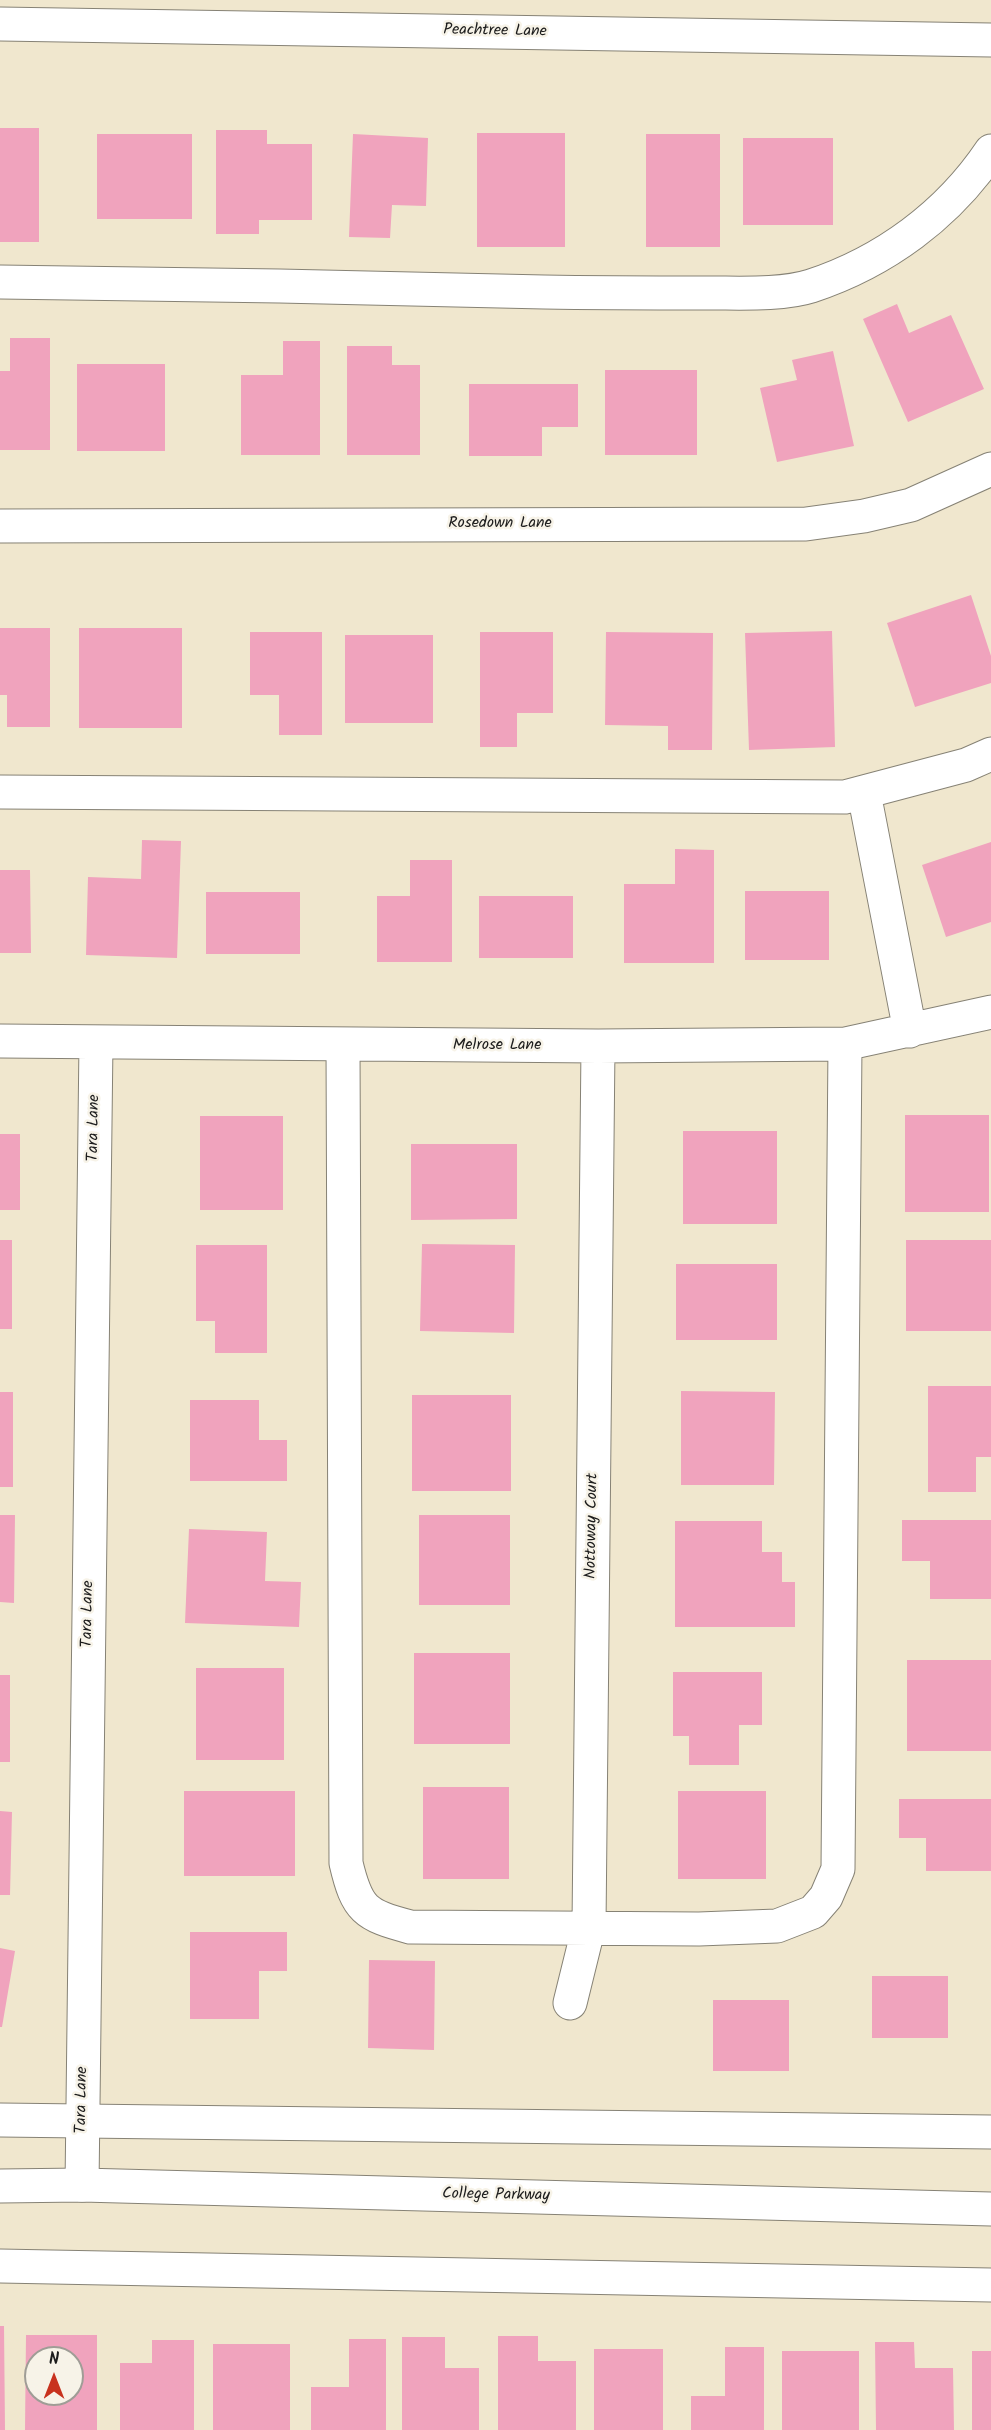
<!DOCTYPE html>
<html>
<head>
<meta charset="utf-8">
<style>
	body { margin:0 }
	#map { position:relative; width:991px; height:2430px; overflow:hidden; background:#f0e7ce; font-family:Kalam,sans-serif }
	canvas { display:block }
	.north { position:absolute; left:24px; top:2346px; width:60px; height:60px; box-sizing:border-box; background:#f7f3e8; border:2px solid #9f9d96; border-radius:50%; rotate:0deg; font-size:16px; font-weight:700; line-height:24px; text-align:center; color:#1c1c1c }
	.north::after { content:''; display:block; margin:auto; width:21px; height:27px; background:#c8321e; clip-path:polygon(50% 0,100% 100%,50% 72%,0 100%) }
</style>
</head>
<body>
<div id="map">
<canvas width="991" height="2430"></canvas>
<div class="north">N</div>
</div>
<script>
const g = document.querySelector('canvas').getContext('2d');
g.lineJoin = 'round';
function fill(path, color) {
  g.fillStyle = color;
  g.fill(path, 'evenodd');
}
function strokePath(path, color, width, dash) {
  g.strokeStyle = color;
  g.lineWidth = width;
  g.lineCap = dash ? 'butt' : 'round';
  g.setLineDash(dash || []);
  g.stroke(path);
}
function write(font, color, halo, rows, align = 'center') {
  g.font = font + ' Kalam,sans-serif';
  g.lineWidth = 5;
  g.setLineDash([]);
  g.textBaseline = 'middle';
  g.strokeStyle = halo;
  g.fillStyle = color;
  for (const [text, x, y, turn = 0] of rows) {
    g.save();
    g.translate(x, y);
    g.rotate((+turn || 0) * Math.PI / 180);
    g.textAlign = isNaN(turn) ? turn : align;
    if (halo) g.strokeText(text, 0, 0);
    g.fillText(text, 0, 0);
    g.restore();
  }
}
const building = new Path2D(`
	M0 128H39V242H0Z
	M216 130H267V144H312V220H259V234H216Z
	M477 133H565V247H477Z
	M97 134H192V219H97Z
	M353 134 428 138 426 206 392 205 390 238 349 237Z
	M646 134H720V247H646Z
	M743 138H833V225H743Z
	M897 304 909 333 951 315 984 389 908 422 863 319Z
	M10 338H50V450H0V371H10Z
	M283 341H320V455H241V375H283Z
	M347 346H392V365H420V455H347Z
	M833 351 854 446 777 462 760 388 797 380 792 360Z
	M77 364H165V451H77Z
	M605 370H697V455H605Z
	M469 384H578V427H542V456H469Z
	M971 595 991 656V683L915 707 887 623Z
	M0 628H50V727H7V695H0Z
	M79 628H182V728H79Z
	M832 631 835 747 749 750 745 633Z
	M250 632H322V735H279V695H250Z
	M480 632H553V713H517V747H480Z
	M606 632 713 633 712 750H668V726L605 725Z
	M345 635H433V723H345Z
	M142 840 181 841 177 958 86 955 88 877 141 879Z
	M991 842V922L946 937 922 865Z
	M675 849 714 850V963H624V884H675Z
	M410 860H452V962H377V896H410Z
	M0 870H30L31 953H0Z
	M745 891H829V960H745Z
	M206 892H300V954H206Z
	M479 896H573V958H479Z
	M905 1115H989V1212H905Z
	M200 1116H283V1210H200Z
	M683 1131H777V1224H683Z
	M0 1134H20V1210H0Z
	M411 1144H517V1219L411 1220Z
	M0 1240H12V1329H0Z
	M906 1240H991V1331H906Z
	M422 1244 515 1245 514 1333 420 1331Z
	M196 1245H267V1353H215V1321H196Z
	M676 1264H777V1340H676Z
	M928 1386H991V1457H976V1492H928Z
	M681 1391 775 1392 774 1485H681Z
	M0 1392H13V1487H0Z
	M412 1395H511V1491H412Z
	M190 1400H259V1440H287V1481H190Z
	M0 1515H15L14 1603 0 1602Z
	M419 1515H510V1605H419Z
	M902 1520H991V1599H930V1561H902Z
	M675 1521H762V1552H782V1582H795V1627H675Z
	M189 1529 267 1532 265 1581 301 1582 299 1627 185 1623Z
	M414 1653H510V1744H414Z
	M907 1660H991V1751H907Z
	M196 1668H284V1760H196Z
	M673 1672H762V1725H739V1765H689V1736H673Z
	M0 1675H10V1762H0Z
	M423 1787H509V1879H423Z
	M184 1791H295V1876H184Z
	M678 1791H766V1879H678Z
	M899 1799H991V1871H926V1838H899Z
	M0 1811 12 1812 10 1895H0Z
	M190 1932H287V1971H259V2019H190Z
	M0 1948 15 1951 2 2027H0Z
	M369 1960 435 1961 434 2050 368 2048Z
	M872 1976H948V2038H872Z
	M713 2000H789V2071H713Z
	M0 2326H4L5 2430H0Z
	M26 2335H97V2430H25ZM36 2358H72V2394H36Z
	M498 2336H538V2361H576V2430H498Z
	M402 2337H445V2368H479V2430H402Z
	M349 2339H386V2430H311V2387H349Z
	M152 2340H194V2430H120V2363H152Z
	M875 2342H914L915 2368H953L954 2430H876Z
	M213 2344H290V2430H213Z
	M725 2347H764V2430H691V2396H725Z
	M594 2349H663V2430H594Z
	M782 2351H859V2430H782Z
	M972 2351H991V2430H972Z`);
const minor = new Path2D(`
	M0 24 991 40
	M0 282C181 284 363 287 544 292 600 293 656 293 712 293 741 293 783 295 811 286 884 262 948 215 991 151
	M0 526 806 524 864 516 911 505 991 469
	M0 792 845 797 966 765 991 754
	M864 793 910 1031
	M0 1041 598 1046 845 1044 991 1012
	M343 1045 346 1863C357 1910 365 1915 410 1927L699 1929 777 1926 813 1912 826 1897 838 1869 845 1044
	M570 2003 589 1926 598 1046
	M82 2185 96 1042
	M0 2266 991 2285`);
const major = new Path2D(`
	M0 2120 991 2132
	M0 2186 82 2185 991 2209`);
const streetNames = [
	["Peachtree Lane",495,32,1],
	["Rosedown Lane",500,524],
	["Melrose Lane",497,1046],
	["Tara Lane",95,1128,-89],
	["Nottoway Court",593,1526,-89],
	["Tara Lane",89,1614,-89],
	["Tara Lane",83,2100,-89],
	["College Parkway",496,2196,1]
];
fill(building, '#f0a3bd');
strokePath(minor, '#868275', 35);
strokePath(major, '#868275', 35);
strokePath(minor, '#fff', 33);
strokePath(major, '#fff', 33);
write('16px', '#1c1c1c', '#f7f3e8', streetNames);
</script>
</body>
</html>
